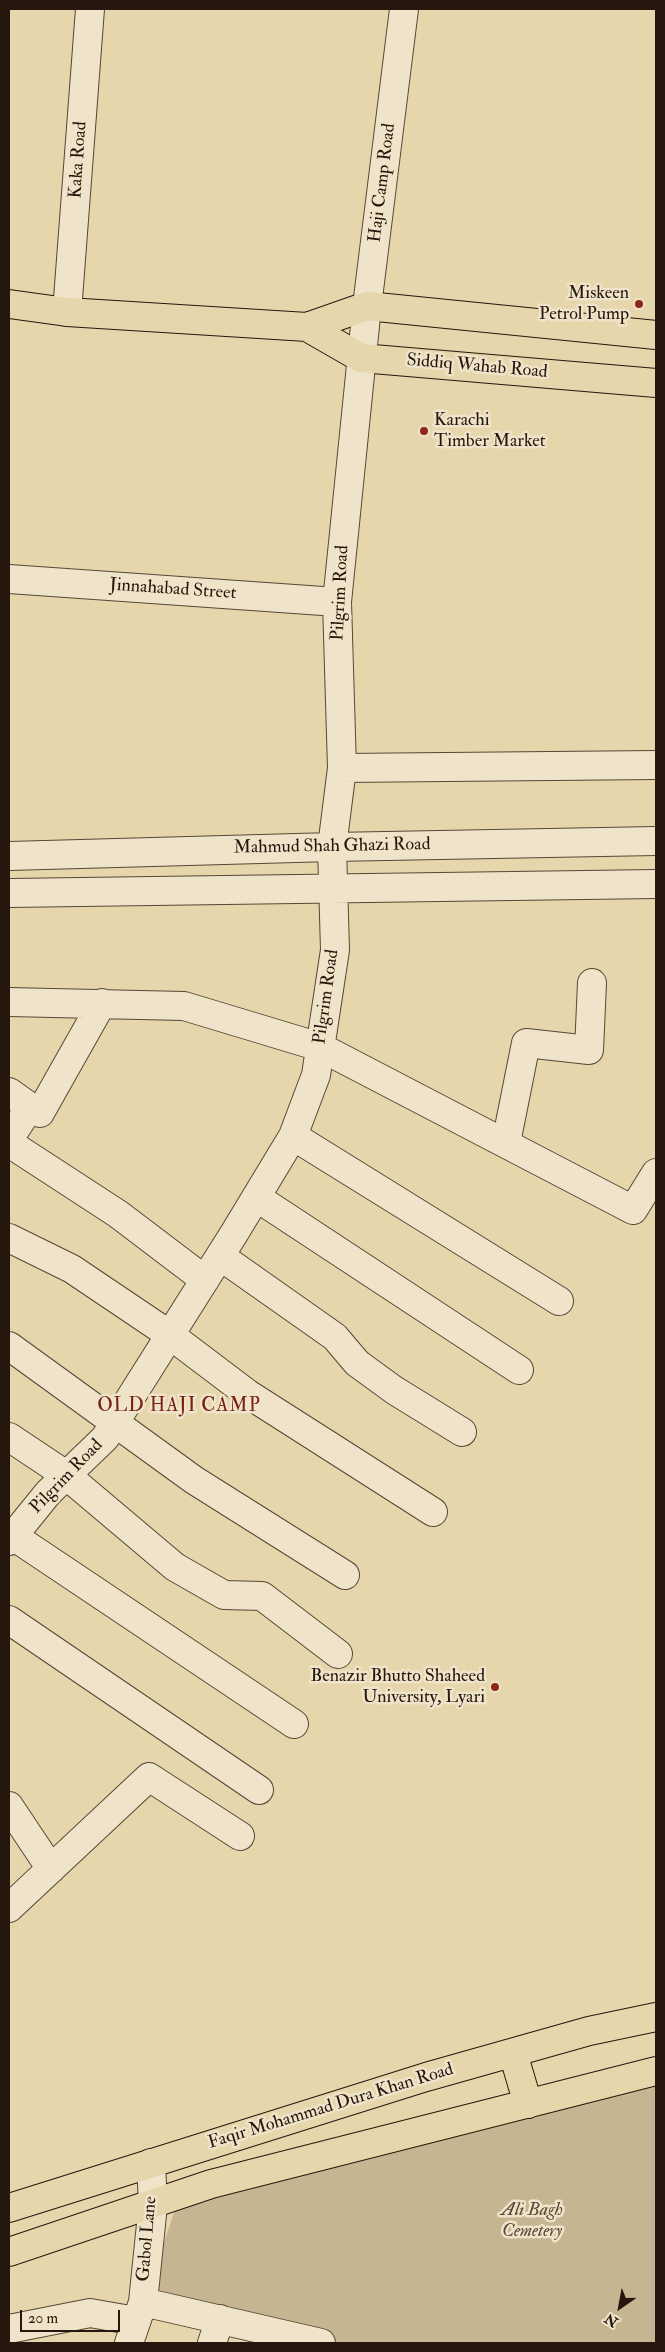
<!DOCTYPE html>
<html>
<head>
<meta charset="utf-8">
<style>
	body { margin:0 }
	#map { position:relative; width:665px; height:2352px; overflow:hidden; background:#e6d6ac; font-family:"IM FELL Double Pica",serif }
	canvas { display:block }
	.frame { position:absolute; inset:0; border:10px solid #26170e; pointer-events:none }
	.north { position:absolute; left:595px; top:2282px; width:50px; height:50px; -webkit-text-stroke:4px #efe4c9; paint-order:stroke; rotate:213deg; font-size:14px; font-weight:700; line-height:20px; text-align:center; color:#26170e }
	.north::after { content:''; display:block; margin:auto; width:18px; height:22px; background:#26170e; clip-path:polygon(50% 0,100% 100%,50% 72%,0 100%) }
	.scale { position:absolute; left:20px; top:2310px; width:100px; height:22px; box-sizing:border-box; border:2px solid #26170e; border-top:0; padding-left:6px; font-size:15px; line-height:18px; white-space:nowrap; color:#26170e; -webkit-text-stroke:4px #efe4c9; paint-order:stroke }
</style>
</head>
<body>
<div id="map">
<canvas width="665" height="2352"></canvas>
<div class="frame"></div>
<div class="north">N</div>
<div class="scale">20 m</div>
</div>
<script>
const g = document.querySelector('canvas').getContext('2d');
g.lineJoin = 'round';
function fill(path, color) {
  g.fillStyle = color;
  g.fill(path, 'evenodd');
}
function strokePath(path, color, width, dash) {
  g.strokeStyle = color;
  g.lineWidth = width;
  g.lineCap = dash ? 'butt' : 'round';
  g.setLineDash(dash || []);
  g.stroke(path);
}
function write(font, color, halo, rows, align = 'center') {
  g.font = font + ' "IM FELL Double Pica",serif';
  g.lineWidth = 5;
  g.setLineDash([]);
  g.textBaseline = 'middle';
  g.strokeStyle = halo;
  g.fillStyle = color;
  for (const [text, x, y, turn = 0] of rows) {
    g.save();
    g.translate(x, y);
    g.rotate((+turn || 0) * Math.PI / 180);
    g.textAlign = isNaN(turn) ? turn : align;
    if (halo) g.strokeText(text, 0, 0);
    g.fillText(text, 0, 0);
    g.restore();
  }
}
const green = new Path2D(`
	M656 2059V2343H297L144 2302 181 2192Z`);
const minor = new Path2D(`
	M67 312 90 9
	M9 579 337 602
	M342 768 656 765
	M9 856 332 847 656 841
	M9 893 656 884
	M9 1002 184 1006 320 1047 633 1210 656 1173
	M9 1092 30 1107
	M293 1136 559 1301
	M9 1139 30 1107 40 1113 102 1003
	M9 1143 118 1214 205 1280
	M506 1143 526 1043 589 1050 592 983
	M256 1197 519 1370
	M9 1238 72 1269 170 1335 248 1394 433 1512
	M220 1256 335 1337 357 1363 394 1390 462 1432
	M9 1346 194 1480 345 1575
	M9 1437 66 1475 175 1567 224 1595 262 1596 338 1654
	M13 1536 294 1724
	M9 1541 48 1493 105 1438 235 1232 293 1136 316 1075 335 950 332 847 342 768 337 602 367 306 404 9
	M9 1620 259 1790
	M9 1806 51 1869
	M9 1908 149 1777 240 1836
	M143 2302 321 2343
	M9 2329 90 2313 136 2321
	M129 2343 143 2302 153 2205 151 2163
	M212 2343 220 2319`);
const major = new Path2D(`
	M9 304 67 312 307 327 367 306 656 335
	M307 327 361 358 656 383
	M513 2053 528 2104
	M9 2208 426 2077 589 2031 656 2017
	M9 2252 211 2184 656 2071`);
const markers = [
	[639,304,5,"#8f2418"],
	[424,431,5,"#8f2418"],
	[495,1687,5,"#8f2418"]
];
const streetNames = [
	["Kaka Road",79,160,-86],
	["Haji Camp Road",383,183,-83],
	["Siddiq Wahab Road",477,367,5],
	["Jinnahabad Street",173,590,4],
	["Pilgrim Road",341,593,-87],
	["Mahmud Shah Ghazi Road",332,847,-1],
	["Pilgrim Road",327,997,-82],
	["Pilgrim Road",67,1477,-46],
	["Faqir Mohammad Dura Khan Road",331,2107,-17],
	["Gabol Lane",148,2239,-85]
];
const poiNames = [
	["Miskeen",629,294],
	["Petrol Pump",629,315],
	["Karachi",434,421,"left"],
	["Timber Market",434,442,"left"],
	["Benazir Bhutto Shaheed",485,1677],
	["University, Lyari",485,1698]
];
const parkNames = [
	["Ali Bagh",532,2211],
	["Cemetery",532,2232]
];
const neighbourhoodNames = [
	["OLD HAJI CAMP",179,1407]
];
fill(green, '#c5b691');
strokePath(minor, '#564736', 30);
strokePath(major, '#26170e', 30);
strokePath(minor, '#efe4c9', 28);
strokePath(major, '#e6d6ac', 28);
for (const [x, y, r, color] of markers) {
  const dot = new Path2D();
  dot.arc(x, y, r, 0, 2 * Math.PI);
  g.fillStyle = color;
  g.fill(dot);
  strokePath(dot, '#efe4c9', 2);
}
write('18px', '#26170e', '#efe4c9', streetNames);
write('18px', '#26170e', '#efe4c9', poiNames, 'right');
write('italic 18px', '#564735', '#efe4c9', parkNames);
g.letterSpacing = '1px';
write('19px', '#7a1f14', '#efe4c9', neighbourhoodNames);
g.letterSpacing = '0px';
</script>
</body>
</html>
